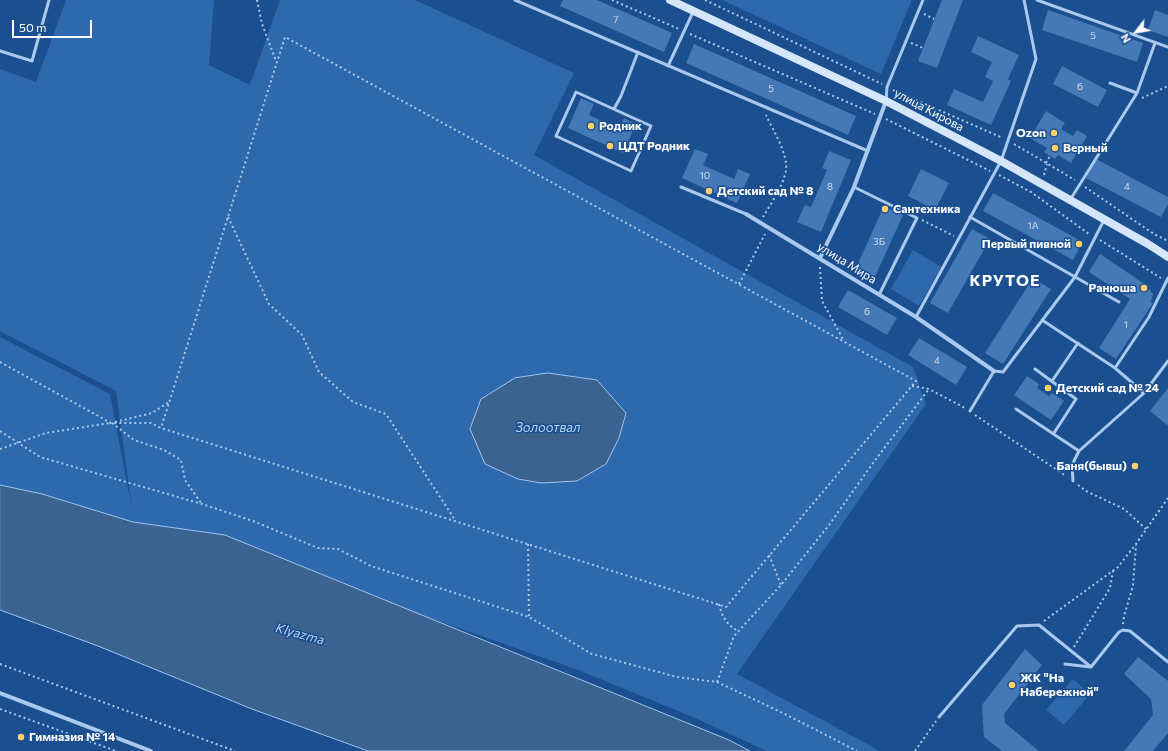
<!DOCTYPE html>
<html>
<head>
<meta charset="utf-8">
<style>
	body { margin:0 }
	#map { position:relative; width:1168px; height:751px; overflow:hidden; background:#1b4f8f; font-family:Commissioner,sans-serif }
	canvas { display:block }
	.north { position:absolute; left:1116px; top:12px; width:40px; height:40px; -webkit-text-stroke:3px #1b4f8f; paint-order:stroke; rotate:239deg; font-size:11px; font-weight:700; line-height:16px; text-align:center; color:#fff }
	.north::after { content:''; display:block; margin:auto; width:14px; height:18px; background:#fff; clip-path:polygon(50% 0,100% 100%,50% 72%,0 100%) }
	.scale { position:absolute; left:12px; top:20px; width:80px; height:18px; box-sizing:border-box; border:2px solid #fff; border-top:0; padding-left:5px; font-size:12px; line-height:14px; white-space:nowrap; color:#fff; -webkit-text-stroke:3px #1b4f8f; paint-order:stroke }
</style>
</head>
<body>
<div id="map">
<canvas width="1168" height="751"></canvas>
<div class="north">N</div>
<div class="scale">50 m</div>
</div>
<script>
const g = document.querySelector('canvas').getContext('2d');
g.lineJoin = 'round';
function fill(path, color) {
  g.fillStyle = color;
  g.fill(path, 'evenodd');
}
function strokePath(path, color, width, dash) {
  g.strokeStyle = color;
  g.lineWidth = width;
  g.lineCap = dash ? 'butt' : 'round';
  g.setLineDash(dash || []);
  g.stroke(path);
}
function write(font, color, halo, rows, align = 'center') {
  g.font = font + ' Commissioner,sans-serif';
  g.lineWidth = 3;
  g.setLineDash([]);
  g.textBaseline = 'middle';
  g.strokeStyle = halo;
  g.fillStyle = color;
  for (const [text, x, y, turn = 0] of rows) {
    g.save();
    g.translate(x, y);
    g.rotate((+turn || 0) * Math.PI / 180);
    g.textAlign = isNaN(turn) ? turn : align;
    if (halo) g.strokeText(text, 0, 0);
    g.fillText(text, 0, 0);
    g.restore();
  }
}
const green = new Path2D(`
	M66 0H214L209 65 250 85 280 0H415L574 73 534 155 913 367 926 404 737 674 880 751H767L695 718 581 671 410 611 227 536 133 522 42 494 0 485V337L110 394 132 509 116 391 0 331V69L36 82Z
	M722 0H912L881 74Z
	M913 250 941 267 919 306 891 289Z
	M1073 679 1090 694 1064 725 1046 710Z`);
const water = new Path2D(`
	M548 373 597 380 626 413 619 438 606 464 577 481 541 483 518 479 485 464 470 429 481 399 515 378Z
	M0 485 42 494 133 522 225 535 729 740 750 751H368L252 709 98 646 0 610Z`);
const building = new Path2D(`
	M563 0H597L672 33 664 52 560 6Z
	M942 0H963L937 68 918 61Z
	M1048 10 1143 43 1137 62 1042 30Z
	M1155 10 1168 15V37L1148 30Z
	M978 36 1019 55 1008 79 1011 81 991 125 947 105 954 89 983 102 993 81 985 77 992 62 971 52Z
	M694 44 856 116 848 135 686 63Z
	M1062 66 1107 90 1098 107 1053 84Z
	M581 98 594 104 589 115 619 129 624 118 636 124 623 153 568 128Z
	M1046 111 1065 123 1061 129 1073 136 1077 130 1087 136 1071 163 1058 155 1055 159 1044 152 1047 148 1030 138Z
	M695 149 708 154 703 165 734 179 738 169 750 174 737 203 682 178Z
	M829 151 851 160 821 232 797 222 805 205 811 207 827 170 822 168Z
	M1096 159 1168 197V204L1161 217 1086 178Z
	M921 169 949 183 935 210 908 196Z
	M993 193 1083 242 1073 260 983 211Z
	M884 206 903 215 874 279 855 270Z
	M972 229 990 239 948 313 930 303Z
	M1100 254 1149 287 1148 288 1153 294 1151 302 1153 303 1116 359 1099 348 1130 299 1089 272Z
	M1033 278 1051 289 1003 364 985 353Z
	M848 290 897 318 887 335 838 307Z
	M919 338 967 367 956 385 908 355Z
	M1027 376 1039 384 1037 388 1049 396 1052 393 1064 401 1051 420 1014 395Z
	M1168 388V424L1167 425 1150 411Z
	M1025 649 1042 665 1004 714 1005 723 1039 751H1002L984 737 982 705Z
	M1138 657 1168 681V733L1153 751H1124L1153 715 1151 699 1124 674Z`);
const path = new Path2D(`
	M257 0 262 24 276 61
	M612 0 679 29
	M705 0 882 84
	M924 14 934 19
	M690 34 875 114
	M911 43 923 48
	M893 90 1003 138
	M1142 98 1168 86
	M886 119 990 171
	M1014 144 1075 180
	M1046 163 1050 156
	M999 175 1031 192 1089 234
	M1044 175 1047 164
	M1085 187 1154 234 1168 241
	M228 217 269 304 302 335 319 372 353 402 386 414 455 520
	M763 217C771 203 783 187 786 170 788 154 773 130 766 115
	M922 220 954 236
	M1100 240 1161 278
	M820 267 822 301 844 341
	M739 284 765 234
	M0 362 111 423H151L161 428 726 607 916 381 285 37 161 428
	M912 386 929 389 965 408
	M975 415 1066 476
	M115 422 152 413 169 402
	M112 423 134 440 164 450 181 460 185 480 201 503
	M0 431 40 457 202 504 253 521 318 548 338 549 371 566 529 617 592 654 677 677 717 682 787 715 857 751
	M0 449 46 433 110 423
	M1078 485 1086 491 1124 509 1146 529
	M528 544 529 617
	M769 555 781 585
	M719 604C722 617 727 625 738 631
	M1044 621 1118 567 1136 544 1168 498
	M1123 624 1124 616 1133 586 1136 545
	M1074 647 1110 588 1113 571
	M0 664 235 751
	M717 682 734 636 781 585 829 525 873 463 929 389
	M0 709 116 751
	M915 751 936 721`);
const lane = new Path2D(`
	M515 0 868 151
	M1037 0 1168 47
	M0 51 32 61 49 0
	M668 66 693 12
	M1110 83 1137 93
	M576 92 651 126 631 171 556 136Z
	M886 101 887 87 923 0
	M614 109 621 96 638 52
	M681 187 746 214
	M854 187 917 218 879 295
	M1070 200 1137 93 1155 43
	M970 217 1119 302
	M916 317 1001 161 1036 59 1024 0
	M1042 320 1115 368 1144 393
	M1115 368 1149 317 1168 278
	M1035 369 1076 399 1054 433
	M1052 381 1078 343
	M1016 409 1079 451
	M970 411 994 371 1003 372 1075 277 1104 220
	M1073 481 1072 465 1079 451 1144 393 1168 361
	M1065 664 1090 667
	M939 717 1017 626 1039 625 1091 667 1119 632 1123 630 1130 631 1168 662`);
const street = new Path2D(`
	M746 214 916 317 994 371
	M820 258 854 187 886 101
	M0 693 151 751`);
const secondary = new Path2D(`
	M670 0 886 101 1001 161 1148 244 1168 257`);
const markers = [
	[591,126,4,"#ffd166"],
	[1054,133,4,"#ffd166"],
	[610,146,4,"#ffd166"],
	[1055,148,4,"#ffd166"],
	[709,191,4,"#ffd166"],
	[885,209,4,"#ffd166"],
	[1079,244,4,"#ffd166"],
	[1144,288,4,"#ffd166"],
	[1048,388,4,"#ffd166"],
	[1135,466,4,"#ffd166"],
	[1012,685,4,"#ffd166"],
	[21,737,4,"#ffd166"]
];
const numberNames = [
	["7",616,20],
	["5",1093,36],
	["6",1080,87],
	["5",771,89],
	["10",705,176],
	["8",830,187],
	["4",1127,187],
	["1А",1033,226],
	["3Б",879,242],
	["6",867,312],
	["1",1126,325],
	["4",937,361]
];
const streetNames = [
	["улица Кирова",929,110,28],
	["улица Мира",847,263,32]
];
const poiNames = [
	["Родник",599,126],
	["Ozon",1046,133,"right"],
	["ЦДТ Родник",618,146],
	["Верный",1063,148],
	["Детский сад № 8",717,191],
	["Сантехника",893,209],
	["Первый пивной",1071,244,"right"],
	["Ранюша",1136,288,"right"],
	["Детский сад № 24",1056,388],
	["Баня(бывш)",1127,466,"right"],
	["ЖК \"На",1020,678],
	["Набережной\"",1020,692],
	["Гимназия № 14",29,737]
];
const waterNames = [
	["Золоотвал",548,428],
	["Klyazma",300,634,15]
];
const districtNames = [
	["КРУТОЕ",1005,281]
];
fill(green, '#2e69ad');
fill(water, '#3c6290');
strokePath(water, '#9cc4f0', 1);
fill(building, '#4478b7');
strokePath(path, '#a9c9ee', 2, [2, 3]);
strokePath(lane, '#a9c9ee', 3);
strokePath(street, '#a9c9ee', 4);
strokePath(secondary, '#d6e6fa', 8);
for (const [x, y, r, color] of markers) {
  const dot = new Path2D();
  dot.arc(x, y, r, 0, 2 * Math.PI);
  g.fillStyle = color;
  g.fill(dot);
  strokePath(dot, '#1b4f8f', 1.5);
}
write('10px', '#d0dded', null, numberNames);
write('12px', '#fff', '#1b4f8f', streetNames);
write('bold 12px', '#fff', '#1b4f8f', poiNames, 'left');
write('italic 13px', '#b5d3f5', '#1b4f8f', waterNames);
g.letterSpacing = '1px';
write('bold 16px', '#fff', '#1b4f8f', districtNames);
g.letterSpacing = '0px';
</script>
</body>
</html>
